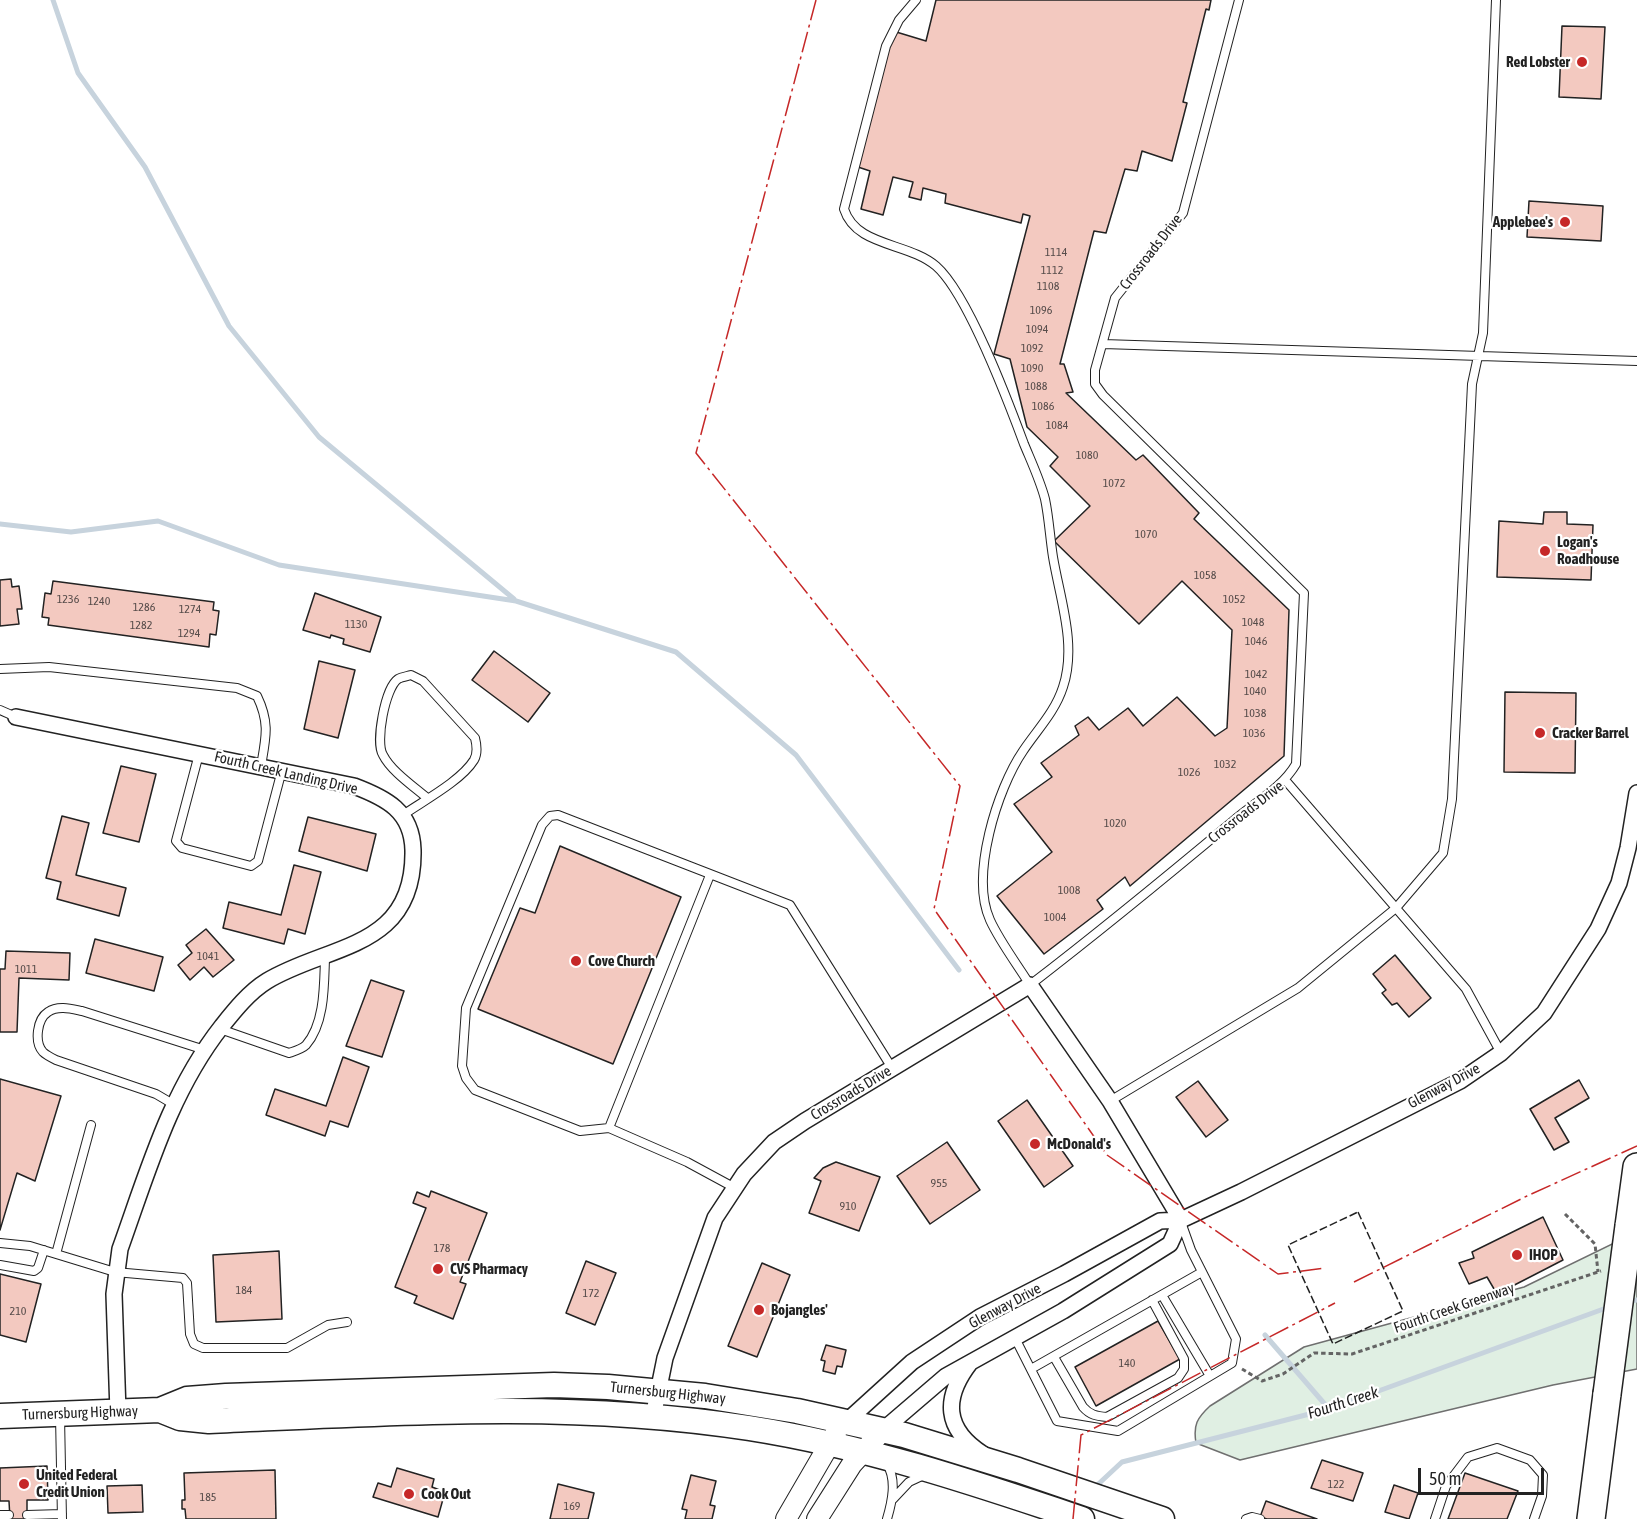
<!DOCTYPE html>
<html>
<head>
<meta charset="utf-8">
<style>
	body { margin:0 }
	#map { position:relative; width:1637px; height:1519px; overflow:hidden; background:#fff; font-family:"Asap Condensed",sans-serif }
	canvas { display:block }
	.scale { position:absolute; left:1418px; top:1468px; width:126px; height:27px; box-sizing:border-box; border:3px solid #222; border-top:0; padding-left:8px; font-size:18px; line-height:21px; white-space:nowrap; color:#222; -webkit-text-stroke:4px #fff; paint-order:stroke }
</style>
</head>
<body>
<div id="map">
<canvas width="1637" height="1519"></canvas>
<div class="scale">50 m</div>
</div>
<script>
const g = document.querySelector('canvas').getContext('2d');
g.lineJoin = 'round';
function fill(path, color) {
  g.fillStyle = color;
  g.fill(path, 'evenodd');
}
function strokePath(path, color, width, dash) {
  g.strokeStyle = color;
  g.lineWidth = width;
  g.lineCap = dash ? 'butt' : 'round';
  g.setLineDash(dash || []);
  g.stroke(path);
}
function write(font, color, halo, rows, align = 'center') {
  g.font = font + ' "Asap Condensed",sans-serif';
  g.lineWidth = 4.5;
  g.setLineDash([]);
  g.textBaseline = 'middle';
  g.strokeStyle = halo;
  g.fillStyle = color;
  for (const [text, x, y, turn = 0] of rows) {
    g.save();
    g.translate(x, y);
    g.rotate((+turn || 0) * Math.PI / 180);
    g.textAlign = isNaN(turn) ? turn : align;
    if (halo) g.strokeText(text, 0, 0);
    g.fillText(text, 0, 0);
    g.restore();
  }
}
const green = new Path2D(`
	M1637 1232V1369L1553 1385 1240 1460 1196 1443C1193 1425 1197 1418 1210 1406L1304 1347 1524 1287Z`);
const stream = new Path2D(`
	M53 0 78 73 145 167 229 326 319 437 514 599
	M0 524 71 532 158 521 279 565 516 601 676 652 796 755 959 970
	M1627 1302 1637 1300
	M1265 1335 1329 1409
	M1093 1489 1122 1462 1329 1409 1609 1307`);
const building = new Path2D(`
	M936 0H1211L1209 10 1206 9 1183 102 1187 103 1172 161 1142 151 1137 171 1125 169 1106 233 1094 231 1060 364H1064L1073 392 1066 393 1136 460 1143 455 1199 513 1194 519 1289 610 1284 756 1130 886 1125 877 1097 900 1103 909 1044 954 997 896 1052 852 1014 804 1052 777 1041 763 1079 735 1075 726 1088 717 1099 730 1128 708 1143 726 1177 697 1215 736 1227 728 1232 630 1182 581 1139 624 1054 541 1090 506 1050 466 1058 457 1027 427 1010 359 994 354 1030 216 1023 214 1021 223 945 203 946 194 923 188 921 200 909 197 913 182 893 177 883 215 861 209 870 171 858 167 893 31 926 41Z
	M1562 26 1605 27 1601 99 1559 97Z
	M1529 201 1603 206 1601 241 1527 237Z
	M1544 512H1567V524L1593 525 1591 580 1497 577 1499 521 1543 524Z
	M11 579 12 587 19 586 22 609H17L19 624 0 626V580Z
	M53 581 214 602 213 610 219 611 216 635 210 634 209 647 48 625 49 618 42 617 45 593 51 594Z
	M315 593 381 617 370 652 343 644 344 639 331 635 330 638 303 630Z
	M494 651 550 693 528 722 472 680Z
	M319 661 355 670 338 738 304 729Z
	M1505 692 1576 693 1575 773 1504 772Z
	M121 766 156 774 139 842 103 833Z
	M62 816 89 823 76 875 126 888 119 916 57 899 61 882 46 878Z
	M308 817 376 834 367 871 299 851Z
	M560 846 681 897 613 1064 478 1009 520 908 535 913Z
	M294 865 321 872 305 934 288 929 284 944 223 928 229 902 281 915Z
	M206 929 234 960 213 977 204 967 190 980 178 965 192 953 186 945Z
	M95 939 163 957 154 991 86 973Z
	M6 951 70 953 69 980 19 978 17 1032H0V969H5Z
	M1395 955 1431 998 1409 1017 1397 1003 1392 1005 1382 993 1386 990 1373 974Z
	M371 980 404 991 382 1057 346 1046Z
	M343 1057 369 1067 348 1127 330 1121 325 1136 266 1115 275 1089 326 1106Z
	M0 1079 61 1096 35 1181 17 1173 0 1230Z
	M1579 1080 1589 1098 1555 1118 1569 1142 1554 1150 1530 1109Z
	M1198 1081 1228 1120 1206 1137 1176 1097Z
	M1027 1100 1073 1166 1044 1187 998 1121Z
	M947 1142 980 1190 930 1224 897 1176Z
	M836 1162 880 1177 859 1231 809 1213 821 1181 814 1178 823 1168Z
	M431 1191 487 1213 460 1282 466 1284 453 1319 414 1303 417 1296 395 1287 426 1208 413 1203 417 1192 429 1197Z
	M1543 1217 1563 1260 1497 1294 1487 1277 1469 1284 1459 1263 1474 1258 1472 1252Z
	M279 1251 282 1319 216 1322 213 1255Z
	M586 1261 616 1273 595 1325 566 1313Z
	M762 1263 790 1275 757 1357 728 1346Z
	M0 1274 41 1284 26 1342 0 1335Z
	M1158 1321 1180 1359 1096 1406 1075 1367Z
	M826 1345 846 1350 842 1367 837 1366 835 1374 823 1371 825 1361 821 1360Z
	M1322 1460 1363 1473 1353 1501 1311 1488Z
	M47 1466 48 1500H27V1519H10L9 1501H0V1468Z
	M397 1468 434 1479 432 1487 445 1492 438 1517 373 1497 378 1483 391 1487Z
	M275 1470 276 1519H186L185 1509H182V1500H185L184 1473Z
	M1465 1473 1518 1491 1507 1519H1448Z
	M691 1475 716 1481 710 1505 715 1506 712 1519H685L687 1510 682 1509Z
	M558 1484 594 1493 588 1519H550Z
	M142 1485 143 1512 108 1513 107 1486Z
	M1394 1485 1418 1493 1409 1519 1385 1512Z
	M1266 1501 1317 1519H1267L1260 1517Z`);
const path = new Path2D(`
	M1565 1214 1595 1244 1598 1272
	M1242 1369 1262 1381 1283 1374 1314 1353 1352 1354 1601 1271`);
const service = new Path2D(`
	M916 0 899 20 886 46 844 209C856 247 908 242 936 266 968 294 1008 401 1024 444 1031 461 1040 480 1045 499 1049 518 1050 538 1053 557 1060 599 1077 645 1063 687 1055 712 1037 730 1023 751 997 789 970 876 990 920 1000 942 1017 964 1030 985 1099 932 1166 877 1233 821 1255 802 1282 788 1296 764L1304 593 1103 395 1095 384V370L1115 298 1183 213 1239 0
	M1103 344 1637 361
	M0 669 49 667 237 688 257 696C270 723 266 737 261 766
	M0 710 16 717
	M199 754 176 841 182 848 251 866 258 861 282 770
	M1286 781 1466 989 1501 1053
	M403 815C423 801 461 781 474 760 478 753 477 746 475 738L423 681 411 675C408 676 401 677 398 679 385 688 375 743 383 755 391 771 413 786 427 798
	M220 1029 289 1053C295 1051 302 1049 306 1045 325 1023 324 985 325 958
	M1110 1101 1298 988 1396 908 1443 853 1452 799 1472 384 1483 333 1496 0
	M173 1104 156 1094 56 1060C52 1058 46 1055 43 1052 34 1042 37 1019 48 1012 58 1005 72 1009 82 1011L205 1050
	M609 1128 710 875
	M735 1188 687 1162 609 1128 580 1131 475 1090 466 1078 462 1066 466 1008 542 825 550 816 558 815 790 905 892 1068
	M0 1243 30 1246 115 1272 183 1278 187 1283 190 1334 194 1344 203 1348H287L328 1325 347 1322
	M56 1254 91 1125
	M0 1265 34 1271 38 1268 44 1250
	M1162 1295 1210 1376
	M1014 1336 1057 1421 1118 1431 1232 1363 1236 1339 1191 1250 1181 1222
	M1054 1357 1083 1407C1090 1415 1096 1416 1107 1417L1178 1378 1184 1369V1359L1152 1300
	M1031 1369 1202 1272
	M60 1416 62 1519
	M887 1464C897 1480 892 1502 887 1519
	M893 1499 909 1482 924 1475
	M0 1515H9
	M27 1515 62 1514
	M1246 1519 1252 1517 1260 1519
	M1435 1519 1446 1486 1468 1457 1497 1448 1530 1460 1543 1475 1542 1496 1534 1519`);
const minor = new Path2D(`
	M16 717 354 786C386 798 412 811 413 850 415 950 328 944 267 981 249 992 234 1011 222 1026 170 1092 148 1171 120 1249L114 1294 118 1412
	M970 1363C943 1398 944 1429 983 1454
	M653 1417 665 1358 715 1218 744 1174 774 1142 805 1121 1030 985 1110 1101 1181 1220
	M847 1421 912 1362 980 1317 1064 1274 1160 1221 1181 1220 1241 1192 1460 1081 1501 1053 1544 1013 1598 929 1619 883 1628 848 1637 793
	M883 1430 946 1376 1063 1311 1170 1244 1181 1220`);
const tertiary = new Path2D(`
	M786 1519 836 1433
	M817 1519 852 1464 883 1430`);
const primary = new Path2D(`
	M160 1410 180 1418 209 1421C389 1413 571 1400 749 1428 864 1446 972 1482 1082 1519
	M0 1416 160 1410 187 1399 226 1396 554 1385 608 1387 705 1396 797 1411 904 1435 1018 1470 1162 1519`);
const motorway = new Path2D(`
	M1629 1226 1637 1167
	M1591 1519 1607 1394`);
const motorwayBridge = new Path2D(`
	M1607 1394 1629 1226`);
const fence = new Path2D(`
	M1358 1212 1403 1311 1333 1344 1288 1245Z`);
const power = new Path2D(`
	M816 0 696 453 960 786 934 909 1107 1155 1278 1274 1325 1268
	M1354 1282 1527 1196 1637 1146
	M1073 1519 1081 1435 1335 1303`);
const markers = [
	[1582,62,6,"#c62828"],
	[1565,222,6,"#c62828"],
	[1545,551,6,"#c62828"],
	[1540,733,6,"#c62828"],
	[576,961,6,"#c62828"],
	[1035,1144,6,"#c62828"],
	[1517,1255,6,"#c62828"],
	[438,1269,6,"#c62828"],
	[759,1310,6,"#c62828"],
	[24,1484,6,"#c62828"],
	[409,1494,6,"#c62828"]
];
const numberNames = [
	["1114",1056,252],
	["1112",1052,270],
	["1108",1048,286],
	["1096",1041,310],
	["1094",1037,329],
	["1092",1032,348],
	["1090",1032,368],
	["1088",1036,386],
	["1086",1043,406],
	["1084",1057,425],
	["1080",1087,455],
	["1072",1114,483],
	["1070",1146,534],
	["1058",1205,575],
	["1236",68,599],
	["1052",1234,599],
	["1240",99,601],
	["1286",144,607],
	["1274",190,609],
	["1048",1253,622],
	["1130",356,624],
	["1282",141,625],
	["1294",189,633],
	["1046",1256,641],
	["1042",1256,674],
	["1040",1255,691],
	["1038",1255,713],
	["1036",1254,733],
	["1032",1225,764],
	["1026",1189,772],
	["1020",1115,823],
	["1008",1069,890],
	["1004",1055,917],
	["1041",208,956],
	["1011",26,969],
	["955",939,1183],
	["910",848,1206],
	["178",442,1248],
	["184",244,1290],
	["172",591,1293],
	["210",18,1311],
	["140",1127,1363],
	["122",1336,1484],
	["185",208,1497],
	["169",572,1506]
];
const poiNames = [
	["Red Lobster",1570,62,"right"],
	["Applebee's",1553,222,"right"],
	["Logan's",1557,542],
	["Roadhouse",1557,559],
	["Cracker Barrel",1552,733],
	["Cove Church",588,961],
	["McDonald's",1047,1144],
	["IHOP",1529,1255],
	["CVS Pharmacy",450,1269],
	["Bojangles'",771,1310],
	["United Federal",36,1475],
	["Credit Union",36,1492],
	["Cook Out",421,1494]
];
const streetNames = [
	["Crossroads Drive",1151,252,-52],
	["Fourth Creek Landing Drive",286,773,13],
	["Crossroads Drive",1246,812,-38],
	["Glenway Drive",1444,1086,-28],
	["Crossroads Drive",851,1093,-31],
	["Glenway Drive",1005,1306,-28],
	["Fourth Creek Greenway",1454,1308,-19],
	["Turnersburg Highway",668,1393,6],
	["Turnersburg Highway",80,1413,-2]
];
const waterNames = [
	["Fourth Creek",1343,1403,-18]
];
fill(green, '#e0efe3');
strokePath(green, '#6f6f6f', 1.5);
strokePath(stream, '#c7d3dd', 5);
fill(building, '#f3c9c0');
strokePath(building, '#222', 1.5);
strokePath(service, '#222', 10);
strokePath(minor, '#222', 18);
strokePath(tertiary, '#222', 22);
strokePath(primary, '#222', 27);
strokePath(motorway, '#222', 30);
strokePath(path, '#646464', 3, [4.5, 3]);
strokePath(service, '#fff', 8);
strokePath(minor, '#fff', 15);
strokePath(tertiary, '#fff', 20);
strokePath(primary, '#fff', 24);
strokePath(motorway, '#fff', 27);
strokePath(motorwayBridge, '#222', 30, []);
strokePath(motorwayBridge, '#fff', 27);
strokePath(fence, '#222', 1.5, [8, 3]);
strokePath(power, '#c62828', 1.5, [21, 4.5, 3, 4.5]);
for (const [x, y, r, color] of markers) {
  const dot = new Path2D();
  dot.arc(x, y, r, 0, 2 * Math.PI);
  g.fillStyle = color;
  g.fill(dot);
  strokePath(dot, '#fff', 2);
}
write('12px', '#564c4a', null, numberNames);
write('bold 15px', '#222', '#fff', poiNames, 'left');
write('15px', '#222', '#fff', streetNames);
write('italic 16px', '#222', '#fff', waterNames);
</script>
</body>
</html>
